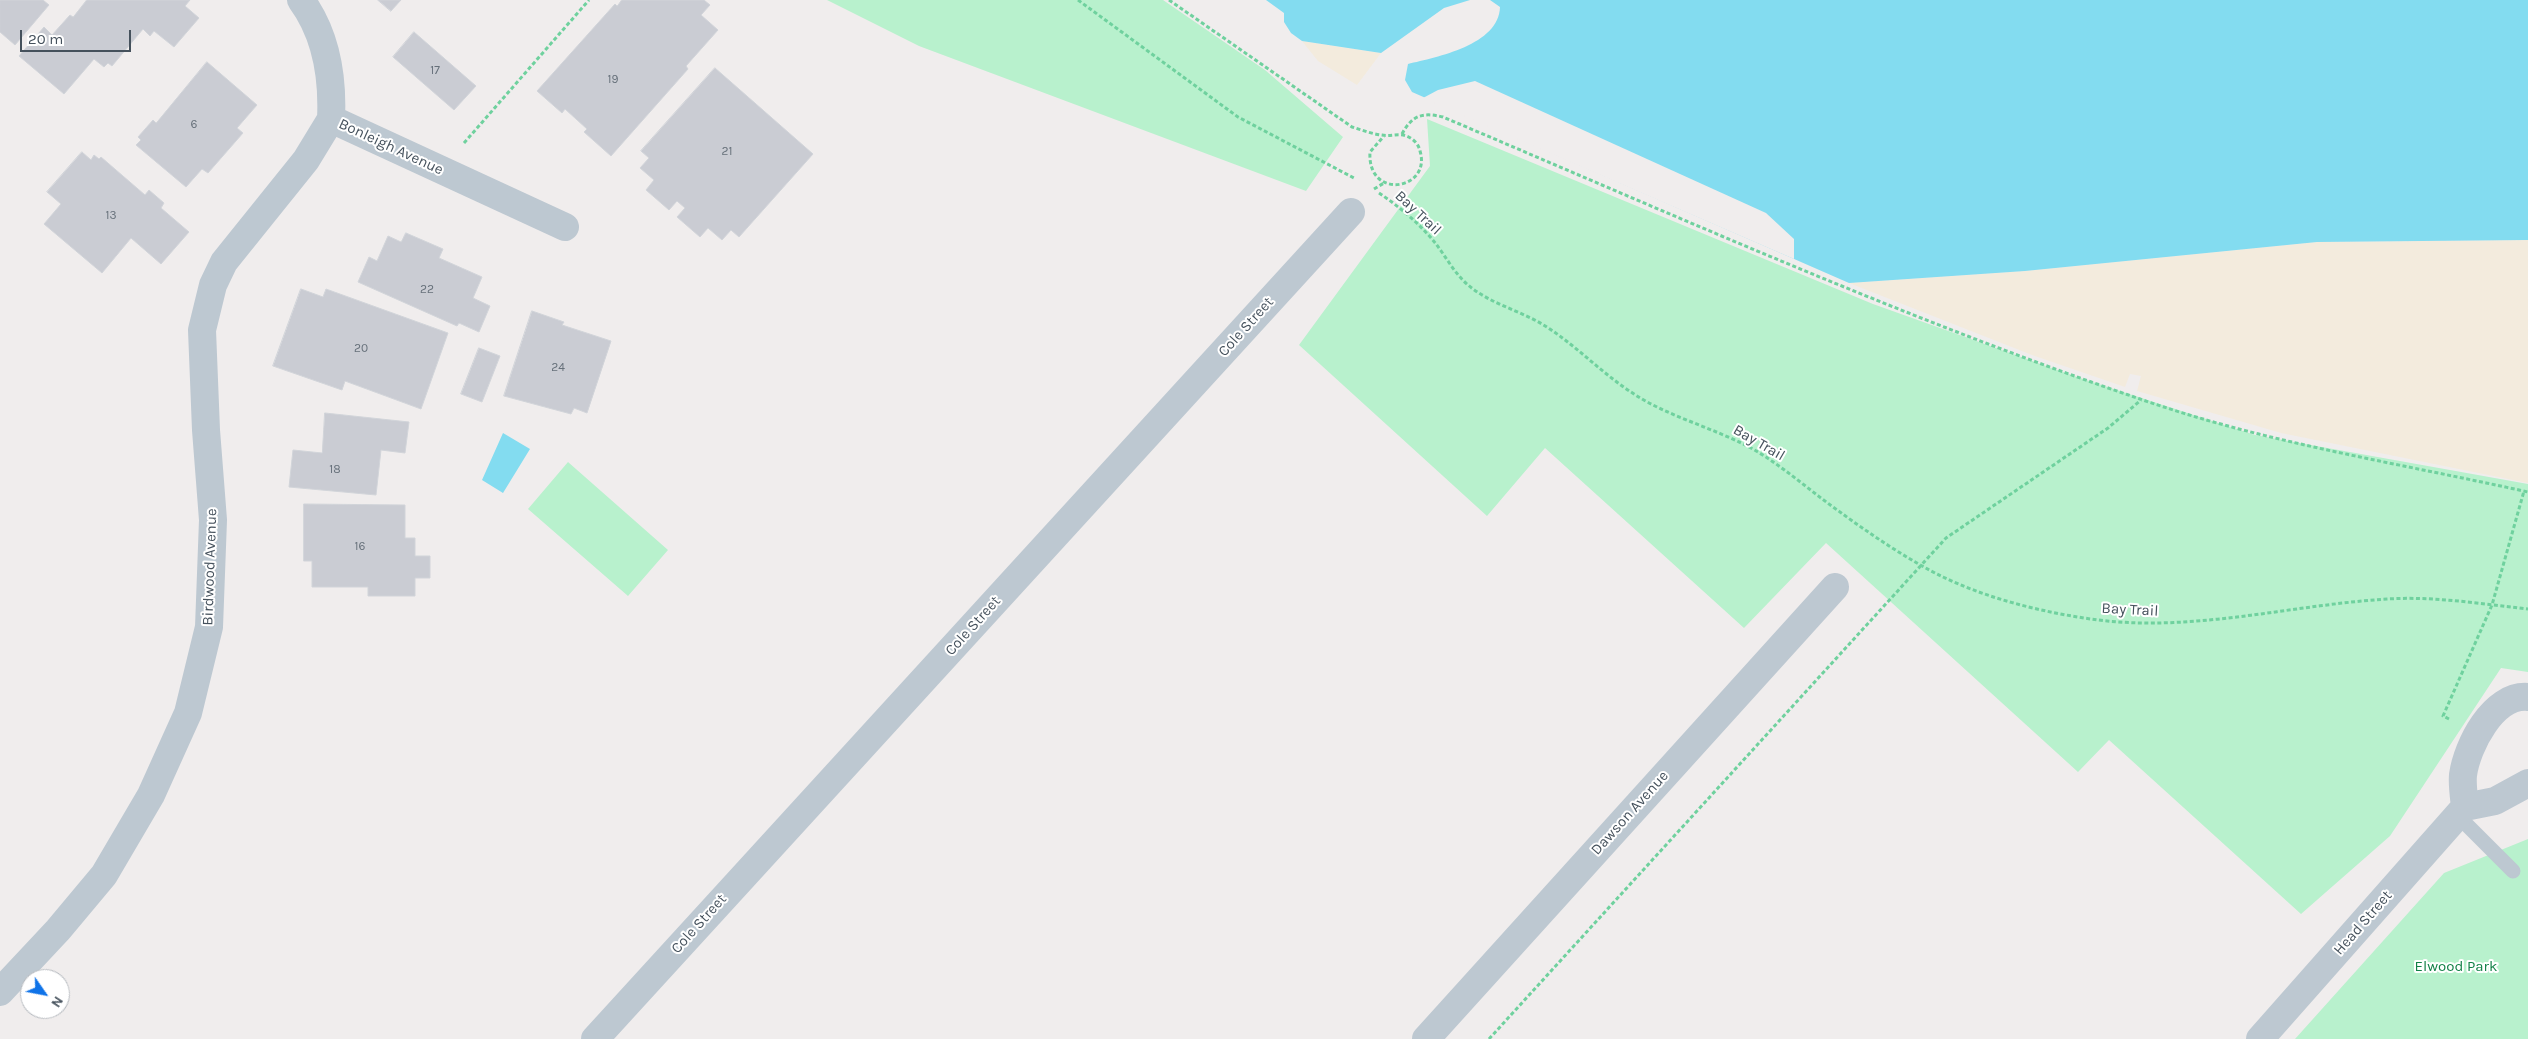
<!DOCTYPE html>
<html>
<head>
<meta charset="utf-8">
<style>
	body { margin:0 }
	#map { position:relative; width:2528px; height:1039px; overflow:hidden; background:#f0eded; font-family:Karla,sans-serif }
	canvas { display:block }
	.north { position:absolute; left:20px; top:969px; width:50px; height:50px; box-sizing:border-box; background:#fff; border:1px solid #b5b9be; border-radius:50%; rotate:123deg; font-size:14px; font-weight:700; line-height:20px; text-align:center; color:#45515c }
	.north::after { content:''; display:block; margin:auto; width:18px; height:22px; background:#0f73e8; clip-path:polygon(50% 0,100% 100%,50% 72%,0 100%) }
	.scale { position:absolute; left:20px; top:30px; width:111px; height:22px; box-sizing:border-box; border:2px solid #45515c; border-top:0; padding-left:6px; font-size:15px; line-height:18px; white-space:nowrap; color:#45515c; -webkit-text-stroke:4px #fff; paint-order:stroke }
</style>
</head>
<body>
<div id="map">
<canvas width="2528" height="1039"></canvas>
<div class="north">N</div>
<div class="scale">20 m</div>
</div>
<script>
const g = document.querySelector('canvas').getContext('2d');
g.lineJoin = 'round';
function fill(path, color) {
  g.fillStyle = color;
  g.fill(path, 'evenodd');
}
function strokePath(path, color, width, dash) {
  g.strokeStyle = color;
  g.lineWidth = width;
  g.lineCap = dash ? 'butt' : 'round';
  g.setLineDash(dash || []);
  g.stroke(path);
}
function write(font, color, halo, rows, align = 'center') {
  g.font = font + ' Karla,sans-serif';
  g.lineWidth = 4;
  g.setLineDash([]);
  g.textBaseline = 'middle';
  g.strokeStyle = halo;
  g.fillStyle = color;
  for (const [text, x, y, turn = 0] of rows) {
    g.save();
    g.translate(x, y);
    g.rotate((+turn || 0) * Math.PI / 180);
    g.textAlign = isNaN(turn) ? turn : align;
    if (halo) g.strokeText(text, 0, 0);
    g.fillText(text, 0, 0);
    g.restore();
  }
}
const green = new Path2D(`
	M827 0H1163L1265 70 1343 137 1306 191 919 46Z
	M1427 119 1873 304 2077 377 2255 435 2528 484V672L2501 668 2390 836 2301 914 2109 740 2078 772 1826 543 1744 628 1545 448 1487 516 1299 345 1430 166Z
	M568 462 668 550 628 596 528 509Z
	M2528 839V1039H2295L2444 873Z`);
const sand = new Path2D(`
	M1302 41 1381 53 1357 85 1318 61Z
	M2528 240V483L2281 433 2137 391 2141 376 2130 374 2125 387 2032 355 1849 283 2025 271 2317 242Z`);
const water = new Path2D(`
	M1266 0H1470L1444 8 1381 53 1302 41 1291 33 1284 22V13Z
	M1490 0H2528V240L2317 242 2025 271 1849 283 1412 92 1405 80 1408 64C1437 57 1499 45 1500 7Z
	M503 433 530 449 503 493 482 480Z`);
const pier = new Path2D(`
	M1475 81 1766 213 1794 239V259L1423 98 1438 90Z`);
const building = new Path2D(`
	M0 0H43L49 5 15 45 0 32Z
	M87 0H190L185 6 199 18 174 47 154 31 150 36 143 29 112 66 108 63 104 67 94 59 64 94 19 56 44 27 52 35 70 15 73 17Z
	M378 0H401L391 11Z
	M622 0H704L710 5 701 15 718 30 686 66 688 69 611 156 584 132 587 129 565 109 562 113 537 91 615 4 617 6Z
	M414 32 476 86 454 110 393 57Z
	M207 62 257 105 237 128 243 133 208 173 202 169 186 187 136 145 141 140 138 137 153 120 156 123Z
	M715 68 813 154 739 237 731 230 722 240 708 228 700 237 677 217 685 208 677 201 669 210 646 190 654 180 640 168 649 158 641 151Z
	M82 152 91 160 94 155 99 159 101 157 145 195 149 190 164 203 161 208 189 232 161 264 131 238 102 273 44 224 61 204 47 192Z
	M406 233 443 249 439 258 482 277 473 298 490 306 479 332 459 323 457 326 358 282 369 257 377 261 388 236 401 242Z
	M301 289 323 297 326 289 448 333 421 409 345 381 342 390 273 366Z
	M532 311 564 322 562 325 611 341 587 413 574 408 571 414 504 396Z
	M479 348 500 356 482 402 461 394Z
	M325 413 409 422 405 453 381 450 376 495 289 487 293 450 322 453Z
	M304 504 405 505V538H415V556H430V578H415V596H368V587H312V561H304Z`);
const path = new Path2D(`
	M1078 0 1238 117 1354 178
	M1169 0 1352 127C1362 130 1372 134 1382 135 1393 137 1401 131 1412 139 1416 142 1419 146 1420 151 1432 190 1367 201 1370 152L1384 136
	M1402 134C1412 115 1423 112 1443 117 1674 215 1903 318 2140 399 2266 443 2398 463 2528 492
	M464 143 589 0
	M1374 189 1384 183
	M1379 193C1400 207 1421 225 1436 244 1446 257 1455 274 1468 285 1489 303 1518 310 1542 324 1575 344 1601 373 1634 394 1667 416 1714 428 1751 448 1783 466 1810 491 1840 512 1870 534 1910 561 1943 577 1991 600 2046 613 2098 620 2195 632 2291 605 2387 599 2434 596 2482 604 2528 609
	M2449 719 2443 716 2492 605 2524 491
	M1489 1039 1946 538 2108 428 2141 400`);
const lane = new Path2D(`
	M2457 815 2513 871`);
const street = new Path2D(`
	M301 0C326 34 333 77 331 119L565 227
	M2465 807C2464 797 2462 785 2463 775 2467 746 2493 694 2528 697
	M2465 807 2495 801 2528 783
	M0 992 58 930 104 875 151 795 188 713 209 627 213 520 206 430 202 330 213 285 224 262 306 160 331 119
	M595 1039 1351 212
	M1426 1039 1835 587
	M2260 1039 2465 807`);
const numberNames = [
	["17",435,71],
	["19",613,80],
	["6",194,125],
	["21",727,152],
	["13",111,216],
	["22",427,290],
	["20",361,349],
	["24",558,368],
	["18",335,470],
	["16",360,547]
];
const streetNames = [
	["Bonleigh Avenue",391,147,25],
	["Bay Trail",1418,213,43],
	["Cole Street",1246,327,-48],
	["Bay Trail",1759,443,30],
	["Birdwood Avenue",210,567,-88],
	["Bay Trail",2130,610,3],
	["Cole Street",973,626,-48],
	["Dawson Avenue",1630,813,-48],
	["Head Street",2363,923,-49],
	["Cole Street",699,924,-48]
];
const parkNames = [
	["Elwood Park",2456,967]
];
fill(green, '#b8f1cd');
fill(sand, '#f3ebdd');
fill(water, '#83dcf0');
fill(pier, '#f0eded');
fill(building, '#caccd3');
strokePath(building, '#d1d4d9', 1);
strokePath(path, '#6fd19e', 3, [4, 2.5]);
strokePath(lane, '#bdc8d1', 15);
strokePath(street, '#bdc8d1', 28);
write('12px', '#66707a', null, numberNames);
write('15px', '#45515c', '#fff', streetNames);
write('15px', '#128147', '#fff', parkNames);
</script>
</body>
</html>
